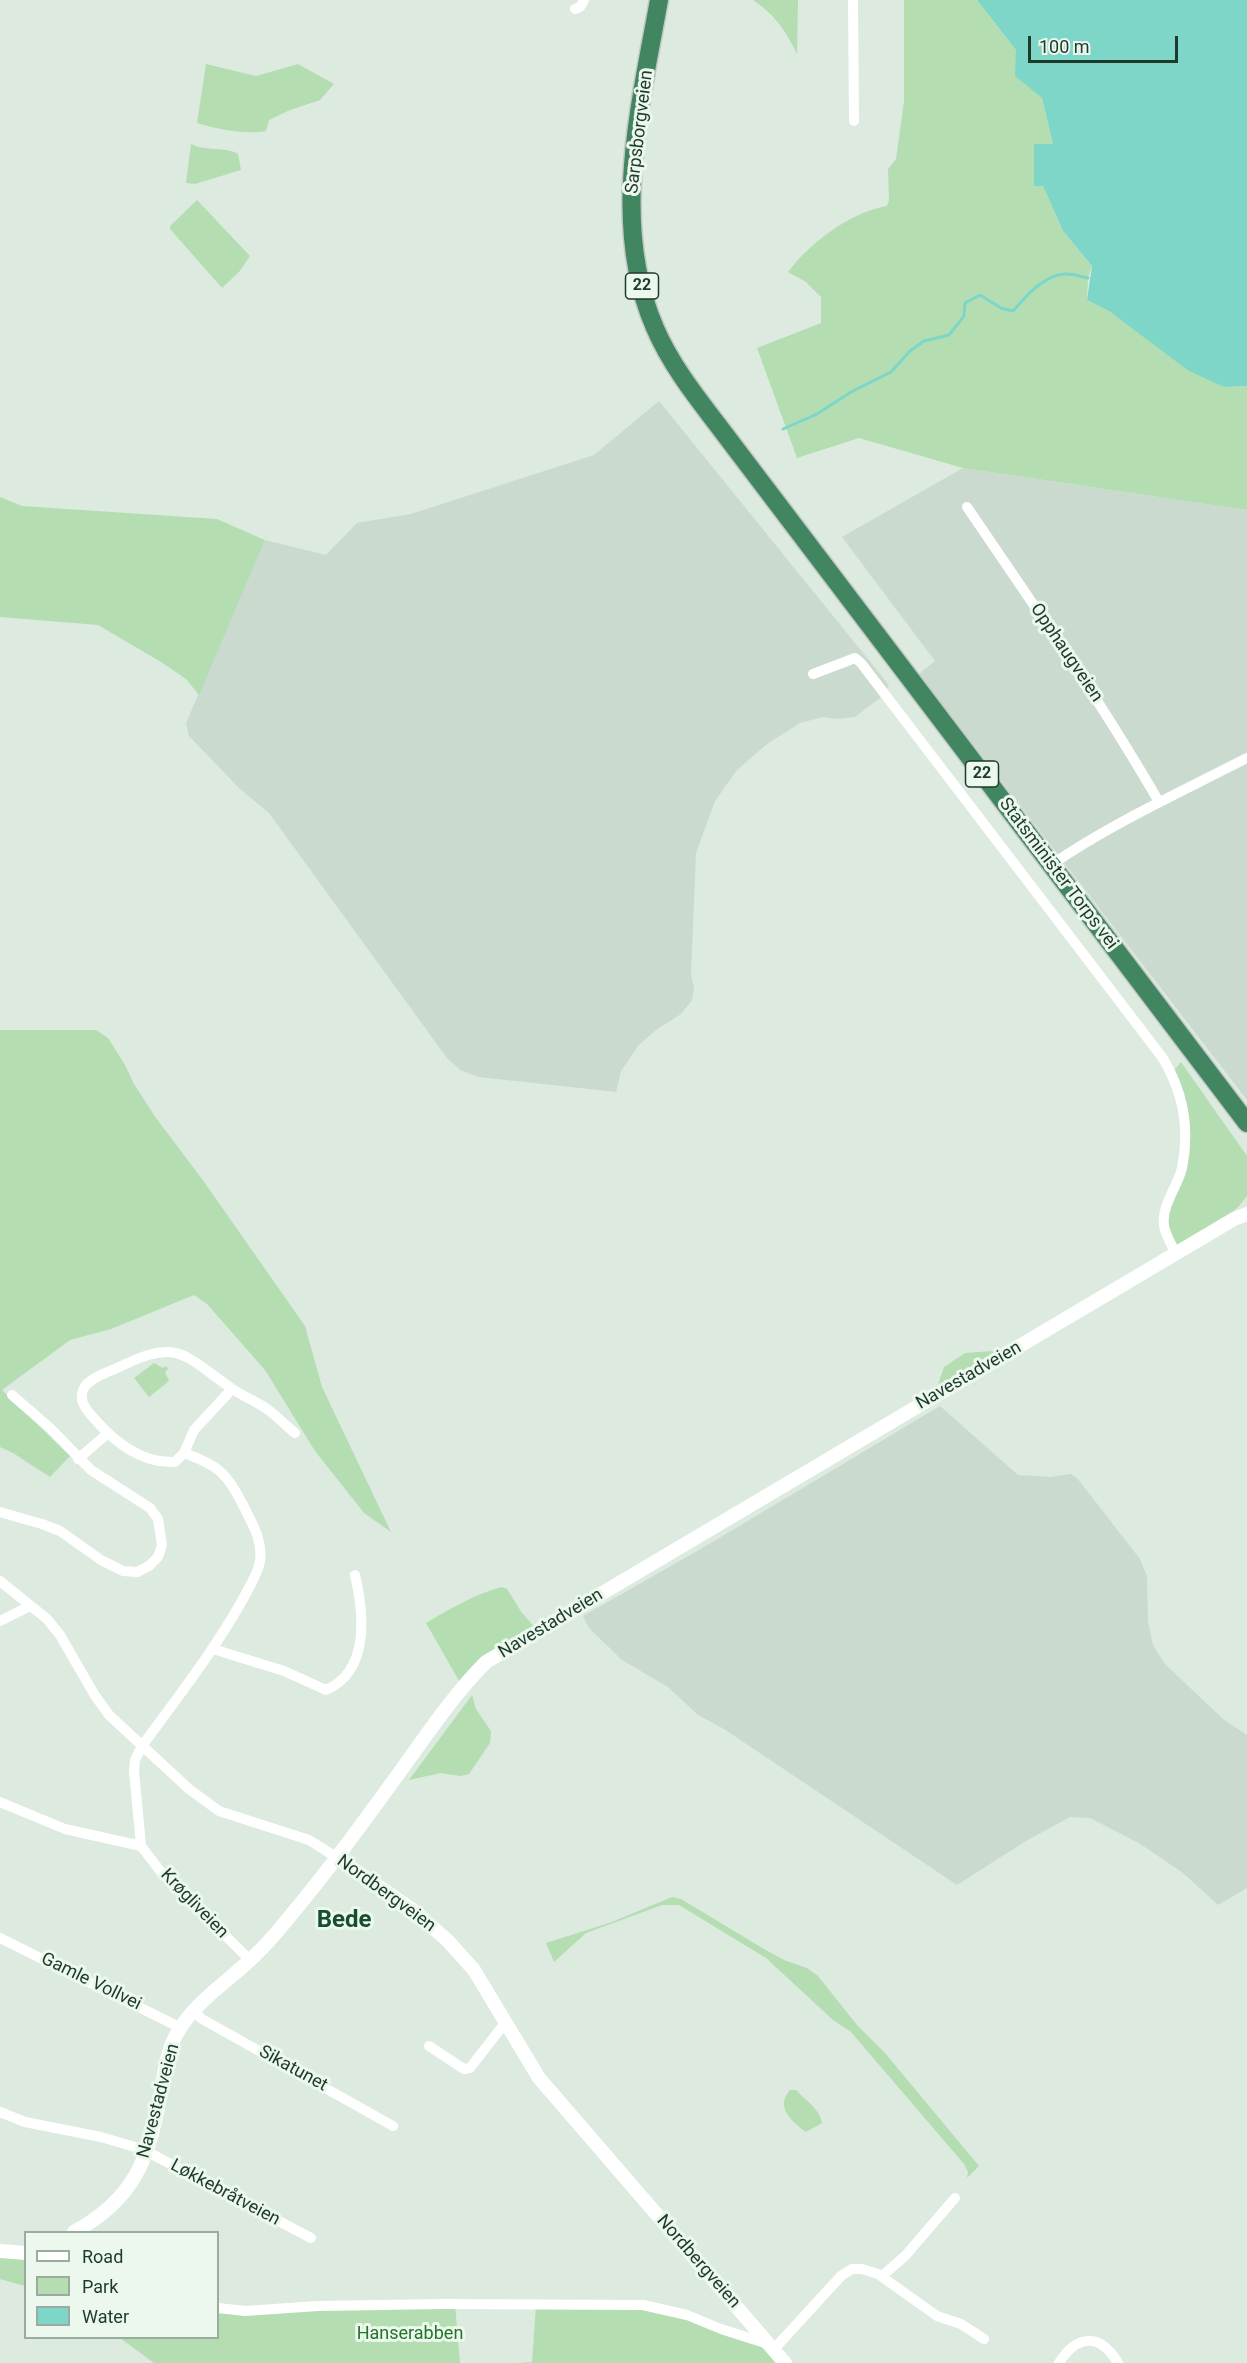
<!DOCTYPE html>
<html>
<head>
<meta charset="utf-8">
<style>
	body { margin:0 }
	#map { position:relative; width:1247px; height:2363px; overflow:hidden; background:#dceadf; font-family:Roboto,sans-serif }
	canvas { display:block }
	.legend { position:absolute; left:24px; top:2231px; width:195px; height:108px; box-sizing:border-box; background:#ecf7ee; border:2px solid #99ac9f; margin:0; padding:8px 10px; list-style:none; font-size:18px; color:#1d3b29 }
	.legend li { display:flex; align-items:center; gap:12px; height:30px }
	.legend b { width:30px; border:2px solid #99ac9f }
	.scale { position:absolute; left:1028px; top:36px; width:150px; height:27px; box-sizing:border-box; border:3px solid #1d3b29; border-top:0; padding-left:8px; font-size:18px; line-height:21px; white-space:nowrap; color:#1d3b29; -webkit-text-stroke:4px #ecf7ee; paint-order:stroke }
</style>
</head>
<body>
<div id="map">
<canvas width="1247" height="2363"></canvas>
<ul class="legend">
<li><b style="height:8px;background:#fff"></b>Road</li>
<li><b style="height:16px;background:#b4deb2"></b>Park</li>
<li><b style="height:16px;background:#7dd6c8"></b>Water</li>
</ul>
<div class="scale">100 m</div>
</div>
<script>
const g = document.querySelector('canvas').getContext('2d');
g.lineJoin = 'round';
function fill(path, color) {
  g.fillStyle = color;
  g.fill(path, 'evenodd');
}
function strokePath(path, color, width, dash) {
  g.strokeStyle = color;
  g.lineWidth = width;
  g.lineCap = dash ? 'butt' : 'round';
  g.setLineDash(dash || []);
  g.stroke(path);
}
function write(font, color, halo, rows, align = 'center') {
  g.font = font + ' Roboto,sans-serif';
  g.lineWidth = 6;
  g.setLineDash([]);
  g.textBaseline = 'middle';
  g.strokeStyle = halo;
  g.fillStyle = color;
  for (const [text, x, y, turn = 0] of rows) {
    g.save();
    g.translate(x, y);
    g.rotate((+turn || 0) * Math.PI / 180);
    g.textAlign = isNaN(turn) ? turn : align;
    if (halo) g.strokeText(text, 0, 0);
    g.fillText(text, 0, 0);
    g.restore();
  }
}
const built = new Path2D(`
	M659 401 889 685 885 694 855 717 837 719 823 717 800 723 767 744 737 770 715 801 696 853 691 975 694 988 692 1000 681 1014 656 1030 638 1046 621 1071 616 1092 479 1077 460 1070 447 1058 269 813 239 788 189 736 186 723 265 540 326 555 357 523 411 514 594 455Z
	M963 468 1247 510V1100L919 674 935 661 842 537Z
	M940 1406 1018 1475 1050 1477 1071 1474 1077 1478 1140 1559 1147 1576 1148 1621 1153 1645 1164 1663 1223 1719 1247 1735V1888L1218 1905 1183 1873 1139 1843 1090 1818 1070 1817 1026 1841 957 1885 724 1729 698 1715 668 1687 622 1660 589 1628 583 1616 699 1550Z`);
const green = new Path2D(`
	M753 0H798L797 54C786 31 775 15 753 0Z
	M904 0H977L1016 50V76L1042 98 1053 144 1034 186H1043L1063 231 1092 266 1088 278 1087 300 1109 311 1224 387 1247 386V510L963 468 859 438 797 458 757 348 821 323V297L806 282 788 272C811 242 849 213 887 206L889 200 888 169 896 159 904 101Z
	M206 64 256 76 298 64 334 84 320 100 290 110 269 120 266 131C244 135 218 129 197 123Z
	M191 144C207 152 225 146 238 154L241 170 195 184 186 183Z
	M197 200 250 256 239 272 222 288 170 229V226Z
	M0 497 22 506 217 519 265 540 199 695 186 679 161 662 98 625 0 617Z
	M0 1030H96L108 1038 125 1065 134 1084 156 1118 202 1179 305 1326 322 1387 391 1532 364 1513 315 1451 265 1370 207 1304 194 1295 111 1329 70 1340 2 1390 70 1456 50 1477 13 1453 0 1447Z
	M1181 1062 1247 1156V1196L1239 1206 1204 1238 1176 1254 1164 1212 1186 1139 1172 1073Z
	M992 1351 1004 1356 934 1396 944 1367 965 1353Z
	M154 1363 163 1368 166 1366 168 1369 165 1372 169 1381 149 1397 134 1378Z
	M502 1587 507 1589 522 1613 538 1631 462 1686 426 1623C448 1610 477 1593 502 1587Z
	M472 1695 476 1709 491 1731 490 1743 469 1774 460 1776 441 1773 409 1780Z
	M672 1897 681 1899 764 1949 784 1960 807 1968 818 1976 857 2025 885 2053 979 2166 967 2178 968 2172 964 2164 851 2032 833 2020 766 1958 679 1905H662L586 1933 554 1962 546 1943 612 1922Z
	M790 2090H796C805 2100 820 2109 822 2123L806 2132C791 2121 775 2107 790 2090Z
	M0 2251 25 2253V2286L0 2279Z
	M455 2304 460 2363H154L120 2338H218V2308Z
	M536 2305H643L768 2344 785 2363H518L532 2362Z`);
const water = new Path2D(`
	M977 0H1247V386L1224 387 1189 371 1109 311 1087 300 1092 266 1063 231 1043 186H1034V144H1053L1042 98 1015 76 1016 50Z`);
const stream = new Path2D(`
	M783 429 817 414 851 392 891 372 910 351 924 341 949 335 964 316 965 303 980 295 1001 308 1013 311C1026 296 1043 276 1064 274 1072 273 1081 277 1088 278`);
const minor = new Path2D(`
	M853 0 854 121
	M575 9 580 7 584 0
	M967 507C1033 604 1100 700 1159 802
	M813 674 855 658 861 663 1162 1057C1183 1091 1190 1129 1182 1168 1178 1186 1161 1206 1164 1225 1165 1235 1172 1245 1176 1254
	M1051 865C1112 823 1181 792 1247 758
	M232 1389 194 1430 184 1453 175 1462C140 1464 112 1440 91 1415 85 1408 79 1400 83 1390 87 1379 106 1373 117 1368 178 1338 181 1353 231 1388 242 1396 256 1401 267 1409 277 1416 285 1425 295 1433
	M184 1453C218 1465 227 1473 243 1505 252 1523 263 1541 260 1561 258 1574 249 1587 243 1599 214 1651 177 1698 142 1746L135 1760 134 1771 141 1846 161 1872 250 1960
	M78 1459 107 1434
	M0 1512 42 1524 60 1531 101 1560 123 1571 137 1572 149 1566 158 1557 162 1545 158 1519 150 1508 91 1470 50 1428 12 1395
	M0 1581 47 1619 60 1635 94 1694 109 1715 189 1789 219 1811 309 1840 336 1857
	M0 1621 30 1606
	M213 1649 284 1671 326 1690C370 1671 364 1613 355 1575
	M0 1802 65 1829 141 1846
	M0 1938 181 2028
	M193 2011 202 2019 393 2126
	M429 2046 464 2069 470 2068 505 2023
	M0 2112 25 2122 101 2137 142 2149 311 2238
	M882 2276 905 2256 955 2198
	M218 2308 245 2311 318 2306 442 2304 643 2305 687 2315 721 2329 768 2344
	M774 2349 841 2276 852 2269H862L878 2274 937 2316 961 2324 984 2339
	M1059 2363C1077 2334 1100 2333 1118 2363`);
const tertiary = new Path2D(`
	M336 1857 414 1911 447 1940 474 1970 539 2078 785 2363
	M74 2232C133 2200 149 2160 160 2097 164 2076 166 2054 176 2035 193 2004 223 1985 249 1961 262 1949 275 1935 286 1921 329 1870 368 1816 407 1762 432 1727 456 1692 486 1662L1234 1219 1247 1214
	M0 2251 26 2253`);
const trunk = new Path2D(`
	M659 0C640 106 610 225 655 328 670 363 694 394 717 424L1247 1123`);
const shields = [
	[642,286,33],
	[982,774,33]
];
const shieldNames = [
	["22",642,286],
	["22",982,774]
];
const streetNames = [
	["Sarpsborgveien",640,132,-83],
	["Opphaugveien",1066,653,56],
	["Statsminister Torps vei",1058,874,53],
	["Navestadveien",969,1376,-30],
	["Navestadveien",551,1624,-31],
	["Nordbergveien",386,1894,36],
	["Krøgliveien",194,1904,46],
	["Gamle Vollvei",91,1982,26],
	["Sikatunet",293,2069,29],
	["Navestadveien",159,2101,-75],
	["Løkkebråtveien",225,2193,28],
	["Nordbergveien",698,2262,49]
];
const parkNames = [
	["Hanserabben",410,2334]
];
const districtNames = [
	["Bede",344,1921]
];
fill(built, '#cadace');
fill(green, '#b4deb2');
fill(water, '#7dd6c8');
strokePath(stream, '#7dd6c8', 3);
strokePath(trunk, '#c0c8c3', 21);
strokePath(minor, '#fff', 10);
strokePath(tertiary, '#fff', 14);
strokePath(trunk, '#418661', 18);
for (const [x, y, w] of shields) {
  const box = new Path2D();
  box.roundRect(x - w / 2, y - 13, w, 26, 4.5);
  g.fillStyle = '#ecf7ee';
  g.fill(box);
  strokePath(box, '#1d3b29', 1.5);
}
write('bold 16px', '#1d3b29', null, shieldNames);
write('18px', '#1d3b29', '#ecf7ee', streetNames);
write('18px', '#23752a', '#ecf7ee', parkNames);
write('bold 24px', '#174e30', '#ecf7ee', districtNames);
</script>
</body>
</html>
